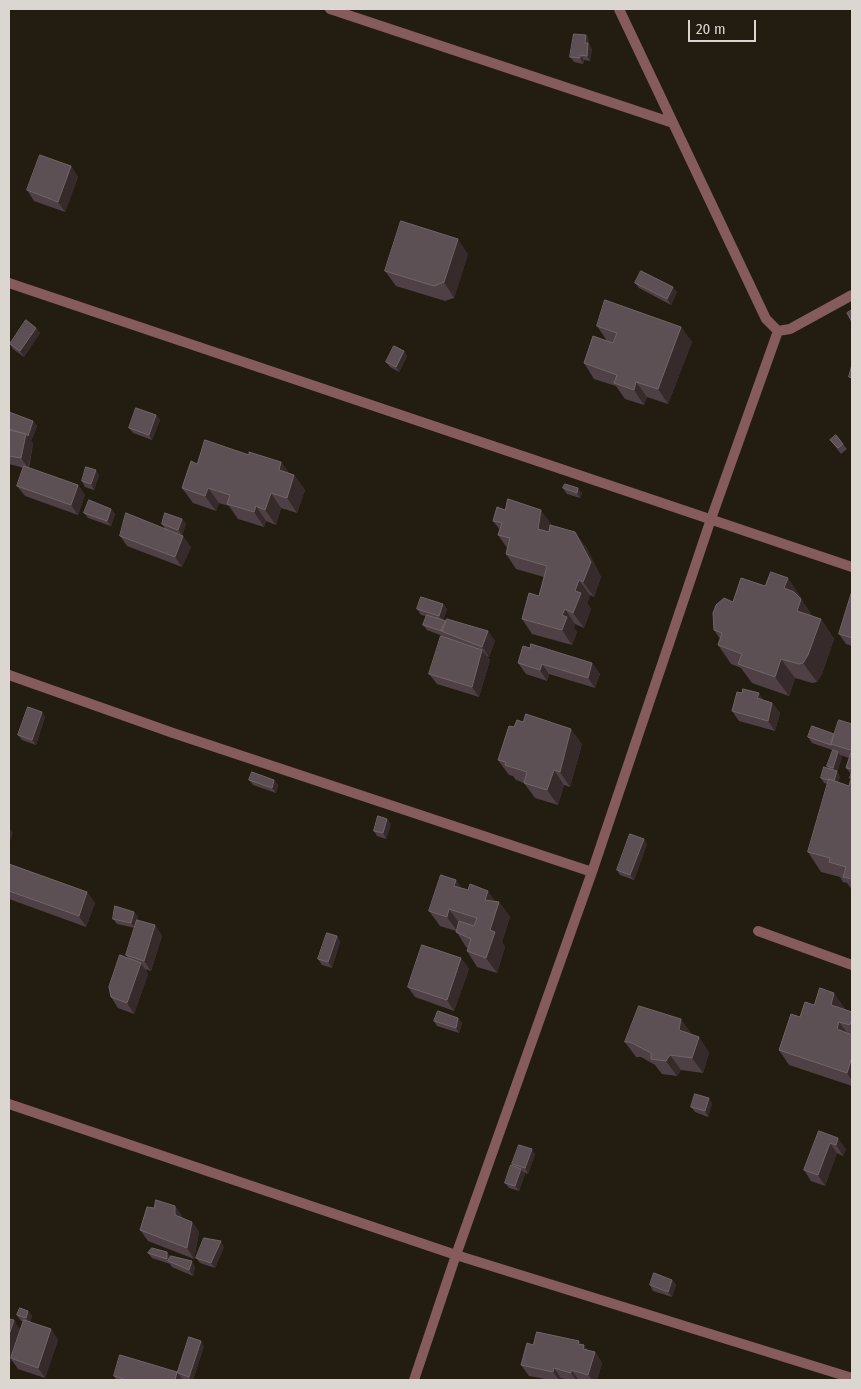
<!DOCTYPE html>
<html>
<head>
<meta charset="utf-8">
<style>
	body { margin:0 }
	#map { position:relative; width:861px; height:1389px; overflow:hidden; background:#221c11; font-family:"Fira Sans Condensed",sans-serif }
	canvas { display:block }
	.frame { position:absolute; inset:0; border:10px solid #dbd6d0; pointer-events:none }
	.scale { position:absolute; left:688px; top:20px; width:68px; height:22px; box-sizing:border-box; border:2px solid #dbd6d0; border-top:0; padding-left:6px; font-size:15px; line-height:18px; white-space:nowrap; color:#dbd6d0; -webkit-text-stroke:4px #221c11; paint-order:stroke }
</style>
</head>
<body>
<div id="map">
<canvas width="861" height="1389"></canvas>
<div class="frame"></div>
<div class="scale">20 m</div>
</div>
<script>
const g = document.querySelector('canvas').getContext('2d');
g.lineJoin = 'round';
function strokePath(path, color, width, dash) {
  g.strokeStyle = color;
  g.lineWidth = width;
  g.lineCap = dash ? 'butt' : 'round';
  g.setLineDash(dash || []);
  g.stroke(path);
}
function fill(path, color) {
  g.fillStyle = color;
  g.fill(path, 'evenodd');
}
const street = new Path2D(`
	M330 9 673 123
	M619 9 766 319 778 331 790 329 852 295
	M9 283 852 567
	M9 675 173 733 592 872
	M758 931 852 965
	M9 1104 456 1255 852 1378
	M414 1380 456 1255 592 872 711 519 778 331`);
const wall = new Path2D(`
	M586 35 589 40V44L592 49 590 61 584 60 583 64 574 62 570 57Z
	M71 166 78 177 65 212 34 201 27 190Z
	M468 254 454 298 445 301 396 286 385 271Z
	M635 283 677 292 671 305 639 288Z
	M597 326 681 327 692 342 668 404 647 397 644 405 625 399 616 386 594 379 584 363 607 341Z
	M36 328 40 333 24 357 13 349 10 344Z
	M404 351 407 356 399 372 390 367 386 362Z
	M9 412 33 421 37 426 31 441 33 444 29 468 78 485 85 495 78 515 25 496 17 486 24 468 9 464Z
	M156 415 160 420 152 440 133 433 129 428Z
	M830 440 843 444 847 449 841 454Z
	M249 455 281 462 289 473 294 475 305 490 297 513 281 508 276 525 266 521 264 527 238 519 229 506 219 503 216 511 193 503 182 488 197 464Z
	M99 475 94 490 85 487 82 481Z
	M563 488 582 493 580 498 567 494Z
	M111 509 115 514 111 526 88 518 84 513Z
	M505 510 552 525V526L586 547 601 577 594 597 590 595 587 603 591 609 584 628 575 624 574 628 577 632 572 645 532 634 522 619 539 596 544 577 516 569 506 554 507 548 498 535 500 530 493 521Z
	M182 519 186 524 182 535 166 529 191 547 182 567 127 546 120 536 165 529 162 524Z
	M765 586 801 597V599L813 617 821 619 834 639 822 674 817 682 812 683 795 678 789 696 752 683 741 668 731 664 718 645 720 639 714 630 733 602Z
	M852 591V646L846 644 839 634Z
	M443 604 447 609 443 620 488 631 495 641 489 657 487 656 490 660 479 697 437 684 429 674 445 637 427 630 423 625 426 616 421 615 417 609Z
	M530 648 592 663 600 674 595 688 549 674 547 681 526 674 518 663Z
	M763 700 772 703 780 713 775 731 739 721 732 711Z
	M42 712 45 717 36 745 22 740 18 735Z
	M852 724V890L847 883 843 882 840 877 821 872 808 852 828 784 824 783 821 778 829 769 827 766 836 751 835 750V751L812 743 808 737 834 734ZM840 755 849 758 846 768 851 774 849 786 838 782 840 777 837 772 842 757Z
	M514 727 582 744 570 787 564 785 558 805 535 798 524 783 516 780 513 776 509 775 498 760Z
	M249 780H274L278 785 276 793 253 785Z
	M387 819 391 824 386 839 377 836 374 831Z
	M647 844 634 880 620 875 617 870Z
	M9 864 87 892 95 903 86 927 9 899Z
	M456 880 461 888 496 901 499 902 510 917 502 942 505 947 497 973 477 967 467 951 468 948 466 947 456 931 440 926 429 911Z
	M134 912 138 917 135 928 117 924 113 919Z
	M155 925 162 936 151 971 145 969 148 974 134 1014 118 1008 111 997 129 959 126 955Z
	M337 936 340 942 332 968 322 965 318 959Z
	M461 958 469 969 454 1011 415 997 408 987Z
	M814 1005 845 1008 844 1009 852 1012V1086L789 1065 779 1050 800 1017Z
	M458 1018 462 1023 459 1033 437 1026 434 1021Z
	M692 1034V1035L699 1037 709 1053 703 1073 681 1070 677 1076 662 1074 655 1065 641 1057H636L625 1042Z
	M712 1103 708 1117 695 1112 691 1107Z
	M819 1131 846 1149 843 1156 837 1153 825 1186 811 1181 804 1170Z
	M535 1154 528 1174 523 1172 525 1174 519 1191 509 1188 505 1183 514 1166 512 1164Z
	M175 1206 182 1216V1218L192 1222 199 1232 194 1259 148 1241 140 1230 154 1208Z
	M224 1247 215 1268 200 1263 196 1258Z
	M148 1253 170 1256 195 1267 193 1276 172 1267 170 1264 152 1258Z
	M672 1280 676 1285 672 1297 653 1291 650 1285Z
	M28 1311 32 1316 30 1322 51 1329 58 1340 45 1378 18 1369 11 1359 14 1320 20 1330 23 1321H21L17 1315Z
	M581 1344 584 1345 588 1351 595 1352 602 1363 597 1380H568L561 1378V1380H551L529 1376 521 1365 533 1345Z
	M204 1346 193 1380H187L182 1379 183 1380H116L114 1376 177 1372Z`);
const shadedWall = new Path2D(`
	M586 35 589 40V44L592 49 590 61 587 56 585 43Z
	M580 55 584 60 583 64 580 58Z
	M71 166 78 177 65 212 58 202Z
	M458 239 468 254 454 298 444 282Z
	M673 287 677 292 671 305 667 299Z
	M681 327 692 342 668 404 658 389Z
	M36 328 40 333 24 357 20 351Z
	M404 351 407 356 399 372 396 367Z
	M636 382 647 397 644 405 634 390Z
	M156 415 160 420 152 440 149 435Z
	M33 421 37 426 31 441 33 444 28 468 21 458 26 434Z
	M281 462 292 477 279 470Z
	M96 470 99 475 94 490 91 484Z
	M294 475 305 490 297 513 287 498Z
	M78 485 85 495 78 515 71 505Z
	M208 488 219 503 216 511 205 496Z
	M578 488 582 493 580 498 577 493Z
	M271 493 281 508 276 525 265 510Z
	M256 506 266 521 264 527 254 512Z
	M111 509 115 514 111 526 107 521Z
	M541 510 552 525 548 545 538 529Z
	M182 519 186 524 182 535 178 530Z
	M575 532 586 547 601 577 594 597 583 582Z
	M183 536 191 547 182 567 175 557Z
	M788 578 801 597 797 608 784 588Z
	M579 580 590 595 587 603 591 609 584 628 573 613 575 591Z
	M801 599 814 619 797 611Z
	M443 604 447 609 443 621 439 616Z
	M565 609 575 624 574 628 577 632 572 645 562 630V615Z
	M821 619 834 639 822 674 817 682 803 663Z
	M488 631 495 641 489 657 482 647Z
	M482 650 490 660 479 697 472 687Z
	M781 659 795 678 789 696 775 677Z
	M592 663 600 674 595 688 588 678Z
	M542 664 549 674 547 681 540 670Z
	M759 693 766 704 757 698Z
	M772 703 780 713 775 731 768 721Z
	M42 712 45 717 36 745 32 740Z
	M571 729 582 744 570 787 560 772Z
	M838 752 842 757 837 772 840 777 837 787 833 782 836 773 833 768Z
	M554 770 564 785 558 805 547 790Z
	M274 780 278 785 276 793 272 788Z
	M387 819 391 824 386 839 383 833Z
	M9 827 13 833 9 844Z
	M644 839 647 844 634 880 630 875Z
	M456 880 466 895 454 886Z
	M488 891 498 905 499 902 510 917 502 942 505 947 497 973 486 958 490 930 485 900Z
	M87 892 95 903 86 927 79 916Z
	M449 909 460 924 458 932 447 917Z
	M134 912 138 917 135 928 131 923Z
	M155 925 162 936 151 971 144 961Z
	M337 936 340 942 332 968 328 962Z
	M461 958 469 969 454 1011 447 1000Z
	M141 963 148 974 134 1014 127 1003Z
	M834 993 845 1008 841 1020 831 1005Z
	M458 1018 462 1023 459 1033 456 1028Z
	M852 1018V1029L850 1025Z
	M681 1019 692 1034 689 1045 679 1030Z
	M839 1022 850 1037 837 1029Z
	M699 1037 709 1053 703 1073 692 1058Z
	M670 1055 681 1070 677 1076 666 1061Z
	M852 1057V1081L847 1073Z
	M709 1098 712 1103 708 1117 705 1111Z
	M838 1138 846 1149 843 1156 836 1145Z
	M830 1143 837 1153 825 1186 818 1175Z
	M532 1149 535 1154 528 1174 525 1168Z
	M521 1169 525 1174 519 1191 515 1186Z
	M175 1206 182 1216V1226L175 1215Z
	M192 1222 199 1232 194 1259 187 1248Z
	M221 1241 224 1247 215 1268 211 1263Z
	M167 1252 171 1257 168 1262 167 1259Z
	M192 1261 195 1267 193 1276 189 1270Z
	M672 1280 676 1285 672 1297 668 1292Z
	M28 1311 32 1316 30 1323 26 1318Z
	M14 1320 21 1331 9 1367V1335Z
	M51 1329 58 1340 45 1378 38 1368Z
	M201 1341 204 1346 193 1380H191L189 1377Z
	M579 1341 584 1348V1345L592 1356 590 1360 578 1344Z
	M595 1352 602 1363 597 1380H592L588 1375Z
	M554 1368 561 1378V1380H559L553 1372Z
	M571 1370 579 1380H576L571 1373Z
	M177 1372 183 1380H175Z`);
const building = new Path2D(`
	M574 34 586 35 585 43H588L587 56 580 55V58L570 57Z
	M40 155 71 166 58 202 27 190Z
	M401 221 458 239 444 282 434 286 385 271Z
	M641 271 673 287 667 299 635 283Z
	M605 300 681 327 658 389 636 382 634 390 614 383 617 375 584 363 593 336 613 343 617 333 597 326Z
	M852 310V322L847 313Z
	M26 320 36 328 20 351 10 344Z
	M394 346 404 351 396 367 386 362Z
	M852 365V378L849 377Z
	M136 408 156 415 149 435 129 428Z
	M9 412 33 421 28 436 26 434 9 429Z
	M9 430 26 434 21 458 9 456Z
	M836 435 843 444 838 448 830 440Z
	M205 440 249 455V452L281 462 279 470 294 475 287 498 271 493 265 510 256 506 254 512 227 504 230 495 208 488 205 496 182 488 191 461 197 464Z
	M24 466 78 485 71 505 17 486Z
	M86 467 96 470 91 484 82 481Z
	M565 484 578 488 577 493 563 488Z
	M508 499 541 510 538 529 549 532 550 525 575 532 591 562 583 582 579 580 575 591 581 593 573 613 565 609 562 615 567 617 562 630 522 619 529 593 539 596 547 566 506 554 510 538 498 535 502 523 493 521 497 507 505 510Z
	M89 500 111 509 107 521 84 513Z
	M126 513 183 536 175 557 120 536Z
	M165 513 182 519 178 530 162 524Z
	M771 572 788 578 784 588 794 592 801 599 797 611 821 619 808 655 803 663 799 664 781 659 775 677 738 664 742 654 718 645 722 633 714 630 713 613 716 605 724 598 733 602 741 578 765 586Z
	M852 591V638L839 634Z
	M421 597 443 604 439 616 417 609Z
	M427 615 446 621 442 631 423 625Z
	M447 619 488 631 482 647 441 631Z
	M441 636 482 650 472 687 429 674Z
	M531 644 592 663 588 678 542 664 540 670 518 663 523 646 530 648Z
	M743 689 759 693 757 698 772 703 768 721 732 711 737 692 742 693Z
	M28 707 42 712 32 740 18 735Z
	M526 714 571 729 560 772 554 770 547 790 524 783 527 772 505 765 506 762 498 760 509 726 514 727 517 720 523 722Z
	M839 720 852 724V769L846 768 852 749 850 750 831 744Z
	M812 726 834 734 831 745 808 737Z
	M833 750 838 752 833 768 827 766Z
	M824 767 837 771 834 781 829 779V780L821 778Z
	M852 771V778H850Z
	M252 772 274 780 272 788 249 780Z
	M829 779 849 786 851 779H852V879L843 877 846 867 829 862 830 858 808 852Z
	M378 816 387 819 383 833 374 831Z
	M630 834 644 839 630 875 617 870Z
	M9 864 87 892 79 916 9 891Z
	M441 875 456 880 454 886 468 890 470 884 488 891 485 900 499 902 490 930 495 932 486 958 467 951 471 939 456 932 459 921 474 926 477 918 449 909 447 917 429 911Z
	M115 906 134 912 131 923 113 919Z
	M137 920 155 925 144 961 126 955Z
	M327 933 337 936 328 962 318 959Z
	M422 945 461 958 447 1000 408 987Z
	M120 955 141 963 127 1003 111 997 109 987Z
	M820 988 834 993 831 1005 852 1012V1018L850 1025 839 1022 837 1029 852 1035V1057L847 1073 779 1050 791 1014 800 1017 805 1002 814 1005Z
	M639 1006 681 1019 679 1030 699 1037 692 1058 670 1055 666 1061 651 1059V1053L630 1042H625Z
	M438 1011 458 1018 456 1028 434 1021Z
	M695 1094 709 1098 705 1111 691 1107Z
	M819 1131 838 1138 836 1145 830 1143 818 1175 804 1170Z
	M519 1145 532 1149 525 1168 512 1164Z
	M511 1165 521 1169 515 1186 505 1183Z
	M156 1200 175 1206V1215L192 1222 187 1248 140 1230 147 1207 154 1208Z
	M204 1238 221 1241 211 1263 196 1258Z
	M152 1248 167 1252V1259L148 1253Z
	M171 1256 192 1261 189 1270 168 1261Z
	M654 1273 672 1280 668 1292 650 1285Z
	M20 1308 28 1311 26 1318 17 1315Z
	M9 1319 14 1320 9 1335Z
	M24 1320 51 1329 38 1368 11 1358Z
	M537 1332 579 1341 578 1344 584 1345 583 1349 595 1352 588 1375 571 1370V1373L554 1368 553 1372 521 1365 527 1343 533 1345Z
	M189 1337 201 1341 189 1377 178 1373 177 1372V1373Z
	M120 1355 177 1372 175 1380H127L114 1376Z`);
strokePath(street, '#855b5b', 10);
fill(wall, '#4e4044');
fill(shadedWall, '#362b2a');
fill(building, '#5d5054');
strokePath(building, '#716567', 1);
</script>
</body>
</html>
